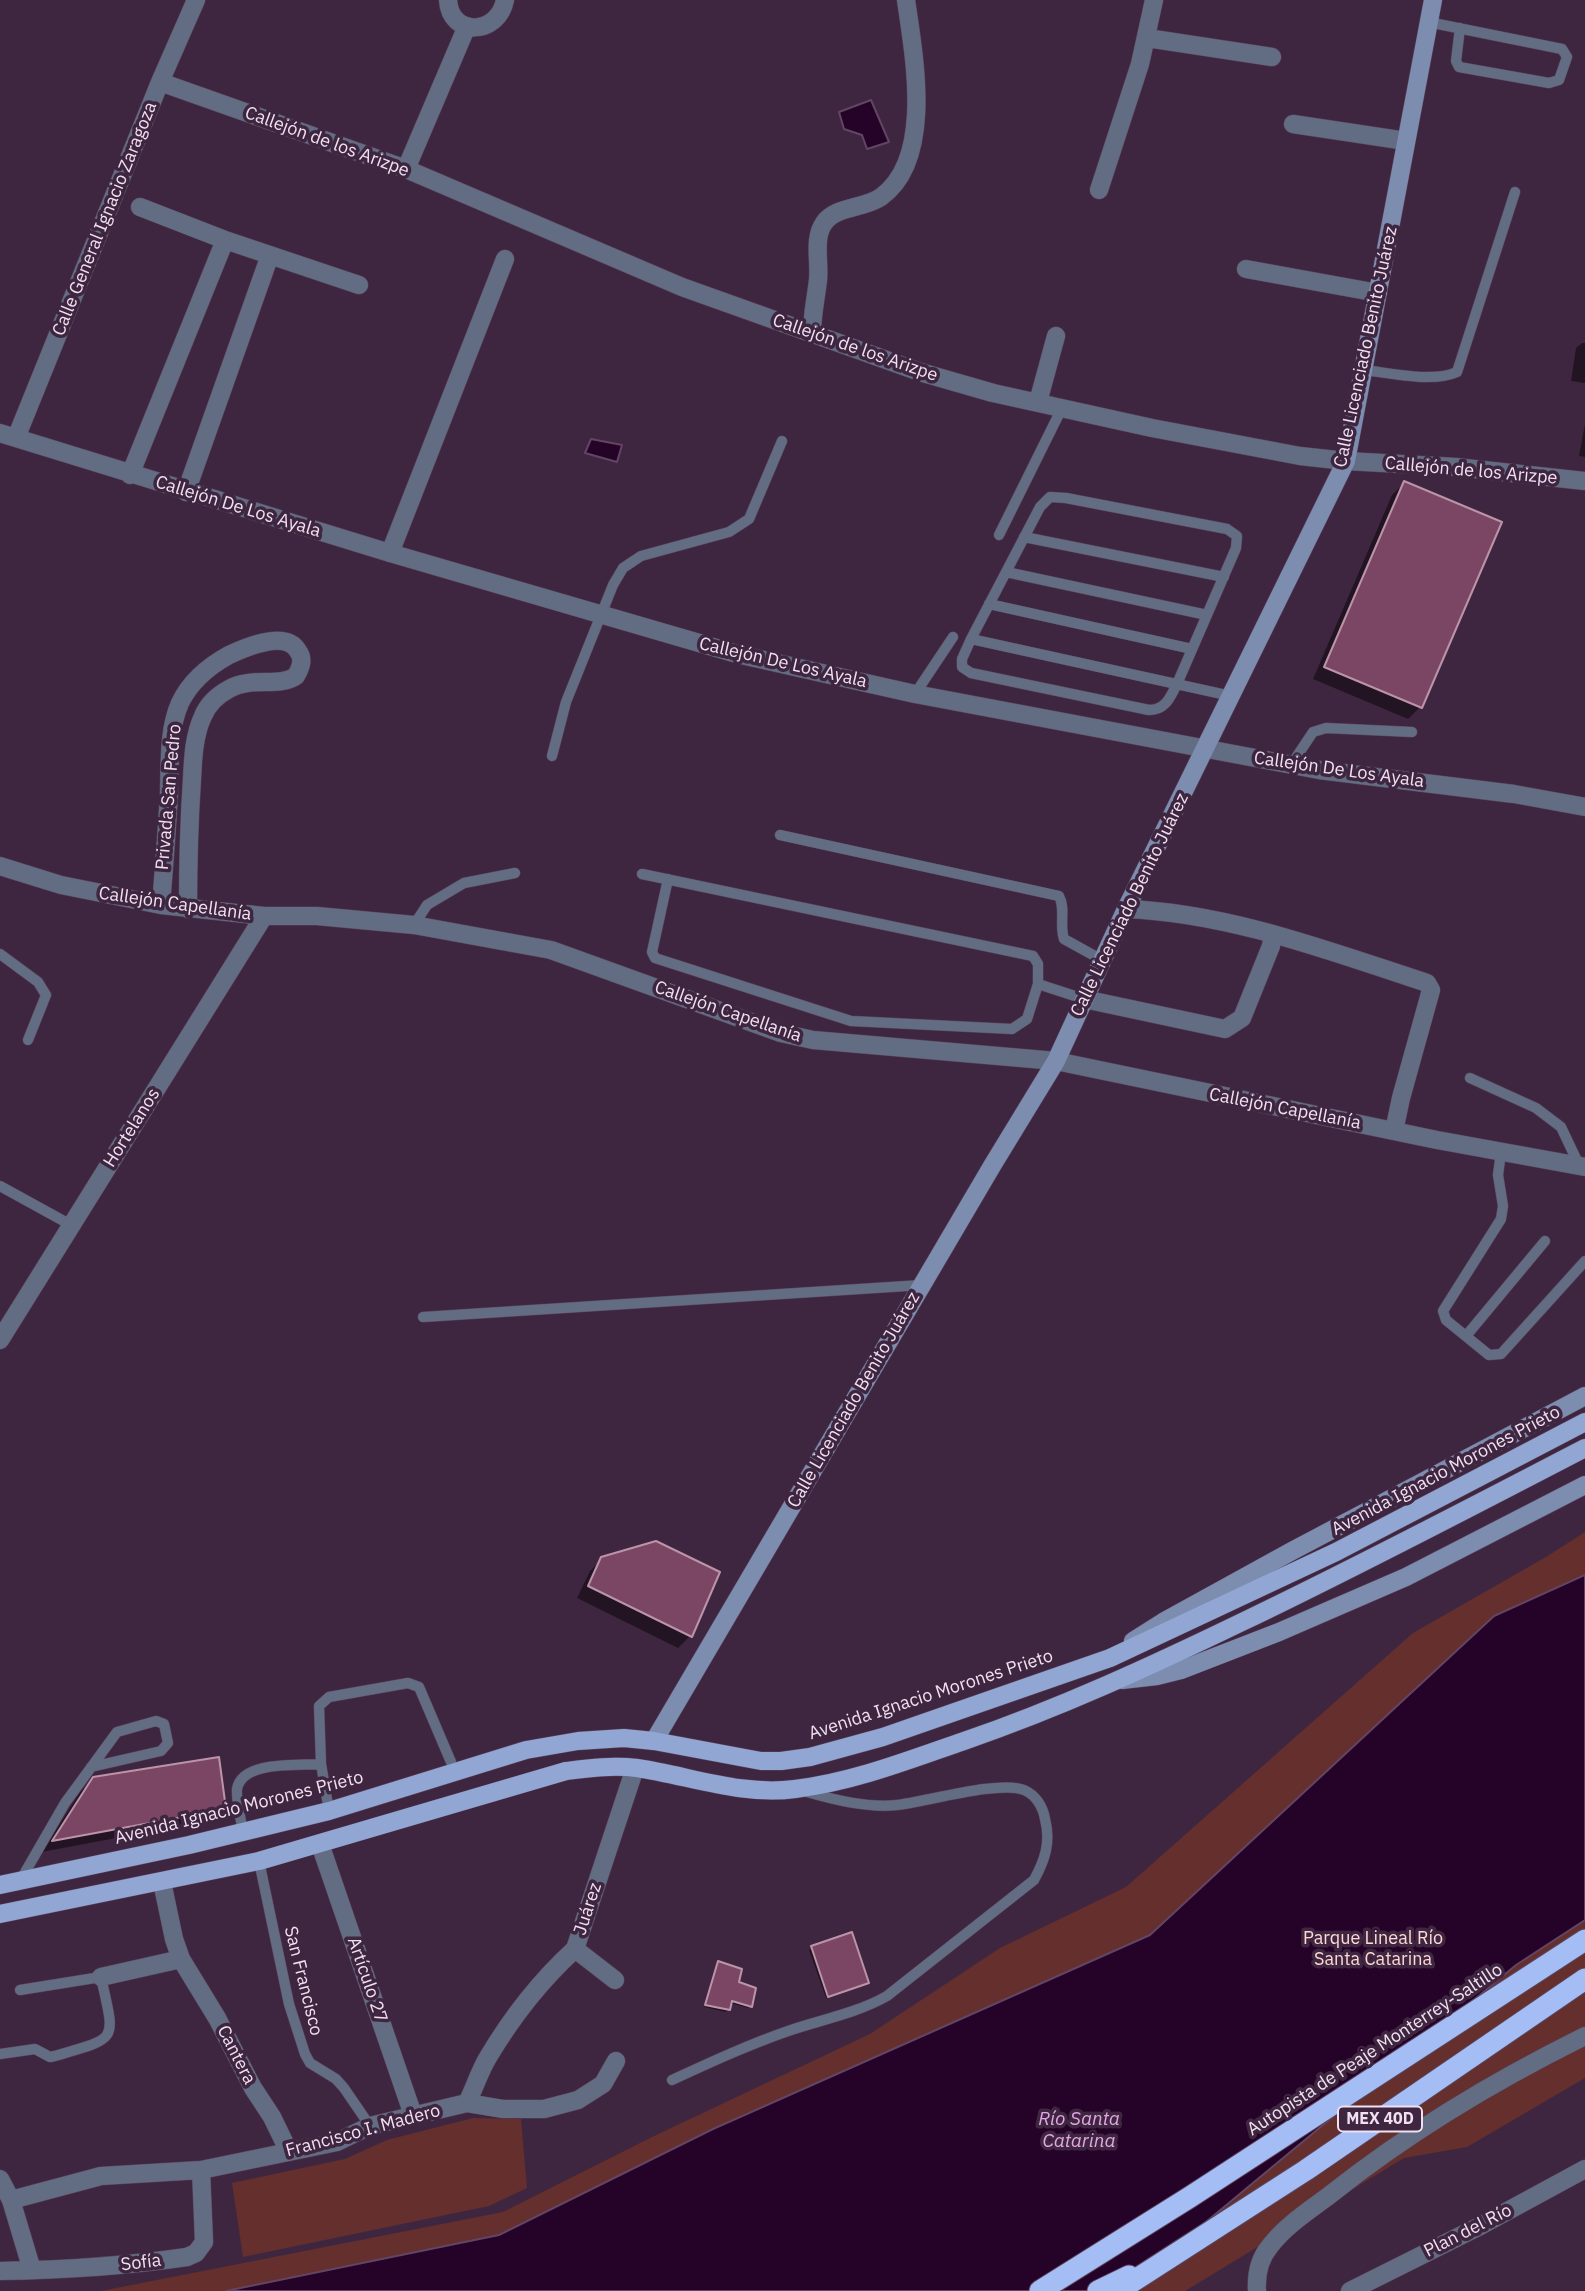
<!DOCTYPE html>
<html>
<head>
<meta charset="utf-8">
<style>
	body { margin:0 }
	canvas { display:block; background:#3f2640 }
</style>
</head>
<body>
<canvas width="1585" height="2291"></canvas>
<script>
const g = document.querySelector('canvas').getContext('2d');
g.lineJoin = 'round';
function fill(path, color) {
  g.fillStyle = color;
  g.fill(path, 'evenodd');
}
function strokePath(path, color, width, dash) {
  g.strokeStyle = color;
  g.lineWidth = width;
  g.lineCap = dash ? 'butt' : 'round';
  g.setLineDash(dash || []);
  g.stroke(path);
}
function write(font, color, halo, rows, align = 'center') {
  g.font = font + ' "IBM Plex Sans",sans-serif';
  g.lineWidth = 7;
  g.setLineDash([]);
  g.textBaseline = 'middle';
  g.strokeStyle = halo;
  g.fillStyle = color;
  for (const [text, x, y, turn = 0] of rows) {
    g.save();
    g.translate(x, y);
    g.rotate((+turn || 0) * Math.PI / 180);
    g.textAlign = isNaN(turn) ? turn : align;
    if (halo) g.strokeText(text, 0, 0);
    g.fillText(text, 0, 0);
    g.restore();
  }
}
const green = new Path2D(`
	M1585 1532V2078L1467 2147 1404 2158 1185 2291H101L503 2212 652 2137 870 2034 1000 1948 1126 1887 1413 1633 1546 1557Z
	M473 2118 521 2119 527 2188 489 2206 243 2257 232 2183 345 2159 387 2140Z`);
const water = new Path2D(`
	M871 100 889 142 867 149 862 135 844 129 839 112Z
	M591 439 622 445 617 462 585 453Z
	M1585 1575V1920L1516 1965 1160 2260 1088 2291H226L499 2235 713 2129 1150 1935 1494 1616Z`);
const shadow = new Path2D(`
	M1582 343H1585V383L1571 381 1576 348Z
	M1585 424V457L1579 456Z
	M1404 483 1420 707 1408 719 1313 679 1392 495Z
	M602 1559 690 1636 678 1648 577 1598 590 1571Z
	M94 1779 224 1808 212 1820 42 1852 81 1791Z
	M812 1948 864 1984 826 1998 809 1950Z
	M719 1963 737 1983 750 2006 748 2008 730 2003 726 2012 704 2007Z`);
const building = new Path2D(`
	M1404 481 1502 522 1422 708 1324 667Z
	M656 1541 720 1572 692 1637 588 1586 601 1557Z
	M219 1757 226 1809 52 1841 93 1777Z
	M852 1932 869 1983 828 1997 811 1946Z
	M718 1961 742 1969 739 1982 756 1988 752 2007 732 2001 730 2010 705 2005Z`);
const lane = new Path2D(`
	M1428 22 1562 49 1567 57 1559 80 1549 83 1459 67 1456 61 1460 28
	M1364 370C1390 373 1433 383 1457 372L1515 192
	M1050 497 1066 498 1227 529 1237 536 1236 548 1177 684C1170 697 1166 710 1149 710L971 673 962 667V659L971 639 1040 507Z
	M999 535 1062 408
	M1024 537 1224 577
	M1006 572 1207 615
	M989 604 1192 649
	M971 639 1231 696
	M915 694 953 637
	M552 756 566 702 613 585 623 568 641 556 729 532 749 519 782 441
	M1291 765 1313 732 1326 728 1412 732
	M780 835 1059 896C1066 909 1059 925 1064 939L1102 960
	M642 874 1033 956 1038 964V984
	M668 879 652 952 655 958 851 1021 1012 1029 1027 1019 1038 984 1084 999
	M414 925 427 905 464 883 515 873
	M0 954 38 982 46 995 28 1040
	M1470 1078 1536 1108 1561 1127 1579 1165
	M1501 1152 1498 1175 1503 1206 1501 1219 1443 1311 1446 1320 1489 1355 1501 1354 1585 1261
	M0 1186 71 1225
	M423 1317 922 1285
	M1466 1336 1545 1241
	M321 1764 319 1706 329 1697 408 1683 419 1687 451 1762
	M243 1832C241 1819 236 1801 237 1789 242 1760 300 1766 321 1764L329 1811
	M259 1861 289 2004 305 2054 310 2063 336 2079 344 2088 370 2126
	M20 1881 65 1803 117 1732 156 1721 164 1724 168 1743 161 1751 91 1767
	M0 2054 35 2049 50 2057 55 2056C120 2037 115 2042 101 1977L20 1990
	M672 2080C711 2062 750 2044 791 2030 824 2019 857 2013 887 1996L1034 1880C1045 1860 1051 1842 1045 1819 1043 1807 1036 1795 1024 1790 1000 1780 925 1802 897 1805 867 1808 835 1800 807 1792`);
const street = new Path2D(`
	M448 0C450 37 498 36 505 0
	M1147 38 1272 57
	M160 82 406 169 682 287 920 372 993 393 1152 428 1300 456 1346 461 1456 467 1585 481
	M1293 124 1406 141
	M406 169 467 26
	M1099 190 1140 64 1154 0
	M140 207 225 240 359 285
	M1246 269 1378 293
	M812 333C812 315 816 298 818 280 820 263 813 238 824 223 835 206 864 209 881 197 934 159 914 56 906 0
	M1038 402 1056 336
	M0 433 390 553 737 654 915 694 1319 770 1514 794 1585 807
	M16 438 160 82 196 0
	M130 475 225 240
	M186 492 270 255
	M390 553 505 259
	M0 866 61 885 161 905 264 916H317L414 925 551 950 781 1033 813 1040 1056 1061 1437 1140 1585 1167
	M161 905C164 868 167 830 169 793 170 764 168 730 180 703 190 682 209 666 229 655 246 647 286 630 298 651 304 659 301 667 296 676 279 688 252 676 229 689 218 695 208 704 203 716 194 735 193 758 192 779 189 823 188 866 188 909
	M1126 909C1229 913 1329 951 1427 983L1431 990 1401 1098 1394 1131
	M1084 999 1225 1029 1242 1018 1271 946 1273 934
	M0 1340 264 916
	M320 1844 413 2115
	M162 1882 174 1939 181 1959 217 2018 253 2088 272 2117 289 2152
	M575 1949 615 1980
	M101 1977 181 1959
	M467 2103C474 2089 479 2073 487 2059 510 2020 541 1980 575 1949L635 1768
	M0 2179 11 2200 32 2270
	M11 2200 101 2176 201 2170 337 2142 370 2126 467 2103 503 2109H544L578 2100 603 2084 616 2061
	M0 2271C63 2270 125 2266 187 2257L196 2253 204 2242 201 2170
	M1257 2291C1256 2274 1259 2259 1270 2246 1286 2225 1310 2210 1331 2194 1409 2132 1496 2080 1585 2036
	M1350 2291 1480 2226 1585 2169`);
const secondary = new Path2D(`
	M1133 1641 1163 1622 1292 1551 1585 1396
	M1122 1680 1157 1676 1181 1670 1279 1632 1406 1577 1585 1485
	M654 1741 992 1166 1056 1061 1126 909 1346 461 1433 0`);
const primary = new Path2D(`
	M0 1885 189 1845 329 1811 526 1750 578 1741 624 1738 654 1741 761 1761H781L810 1757 883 1737 1110 1658 1336 1552 1585 1422
	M0 1914 259 1861 566 1771C590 1768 613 1765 637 1768 690 1776 742 1796 795 1789 853 1782 909 1760 964 1741 1060 1708 1151 1666 1242 1622 1357 1567 1471 1507 1585 1448`);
const highway = new Path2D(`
	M1040 2291 1190 2197 1585 1940
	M1098 2291 1129 2276
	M1118 2291 1306 2170 1585 1979`);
const shields = [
	[1380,2119,84]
];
const shieldNames = [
	["MEX 40D",1380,2119]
];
const streetNames = [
	["Callejón de los Arizpe",327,142,20],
	["Calle General Ignacio Zaragoza",105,219,-68],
	["Calle Licenciado Benito Juárez",1366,347,-78],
	["Callejón de los Arizpe",855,348,19],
	["Callejón de los Arizpe",1471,471,5],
	["Callejón De Los Ayala",238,507,17],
	["Callejón De Los Ayala",783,663,13],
	["Callejón De Los Ayala",1339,770,8],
	["Privada San Pedro",169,797,-85],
	["Callejón Capellanía",175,904,8],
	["Calle Licenciado Benito Juárez",1130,905,-64],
	["Callejón Capellanía",728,1012,19],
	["Callejón Capellanía",1285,1109,11],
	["Hortelanos",132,1128,-58],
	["Calle Licenciado Benito Juárez",854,1400,-60],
	["Avenida Ignacio Morones Prieto",1446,1471,-28],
	["Avenida Ignacio Morones Prieto",931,1695,-18],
	["Avenida Ignacio Morones Prieto",239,1808,-14],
	["Juárez",588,1909,-72],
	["Artículo 27",367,1980,71],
	["San Francisco",303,1981,76],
	["Autopista de Peaje Monterrey-Saltillo",1375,2050,-33],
	["Cantera",236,2055,63],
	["Francisco I. Madero",363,2131,-15],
	["Plan del Río",1468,2231,-27],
	["Sofía",141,2263,-7]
];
const parkNames = [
	["Parque Lineal Río",1373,1939],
	["Santa Catarina",1373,1960]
];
const waterNames = [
	["Río Santa",1079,2120],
	["Catarina",1079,2142]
];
fill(green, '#642f2c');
fill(water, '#250228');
strokePath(water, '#624564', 2);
fill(shadow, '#0007');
fill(building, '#7b4664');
strokePath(building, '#bc94a9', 2);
strokePath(lane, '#5b445c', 11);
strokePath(street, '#5b445c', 19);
strokePath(secondary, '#5b445c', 19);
strokePath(primary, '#5b445c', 19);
strokePath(highway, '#5b445c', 23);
strokePath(lane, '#626c82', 10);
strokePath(street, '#626c82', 18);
strokePath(secondary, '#7d8db0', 18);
strokePath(primary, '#91a6d3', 18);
strokePath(highway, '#a4bdf4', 21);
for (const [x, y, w] of shields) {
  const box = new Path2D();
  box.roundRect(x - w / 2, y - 12.5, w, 25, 5);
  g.fillStyle = '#3f2640';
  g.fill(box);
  strokePath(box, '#f1e0f1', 2);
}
write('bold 16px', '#f1e0f1', null, shieldNames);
write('18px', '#f1e0f1', '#3f2640', streetNames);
write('18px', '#ffd7d3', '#3f2640', parkNames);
write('italic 19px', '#e4a5e6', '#3f2640', waterNames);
</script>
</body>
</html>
